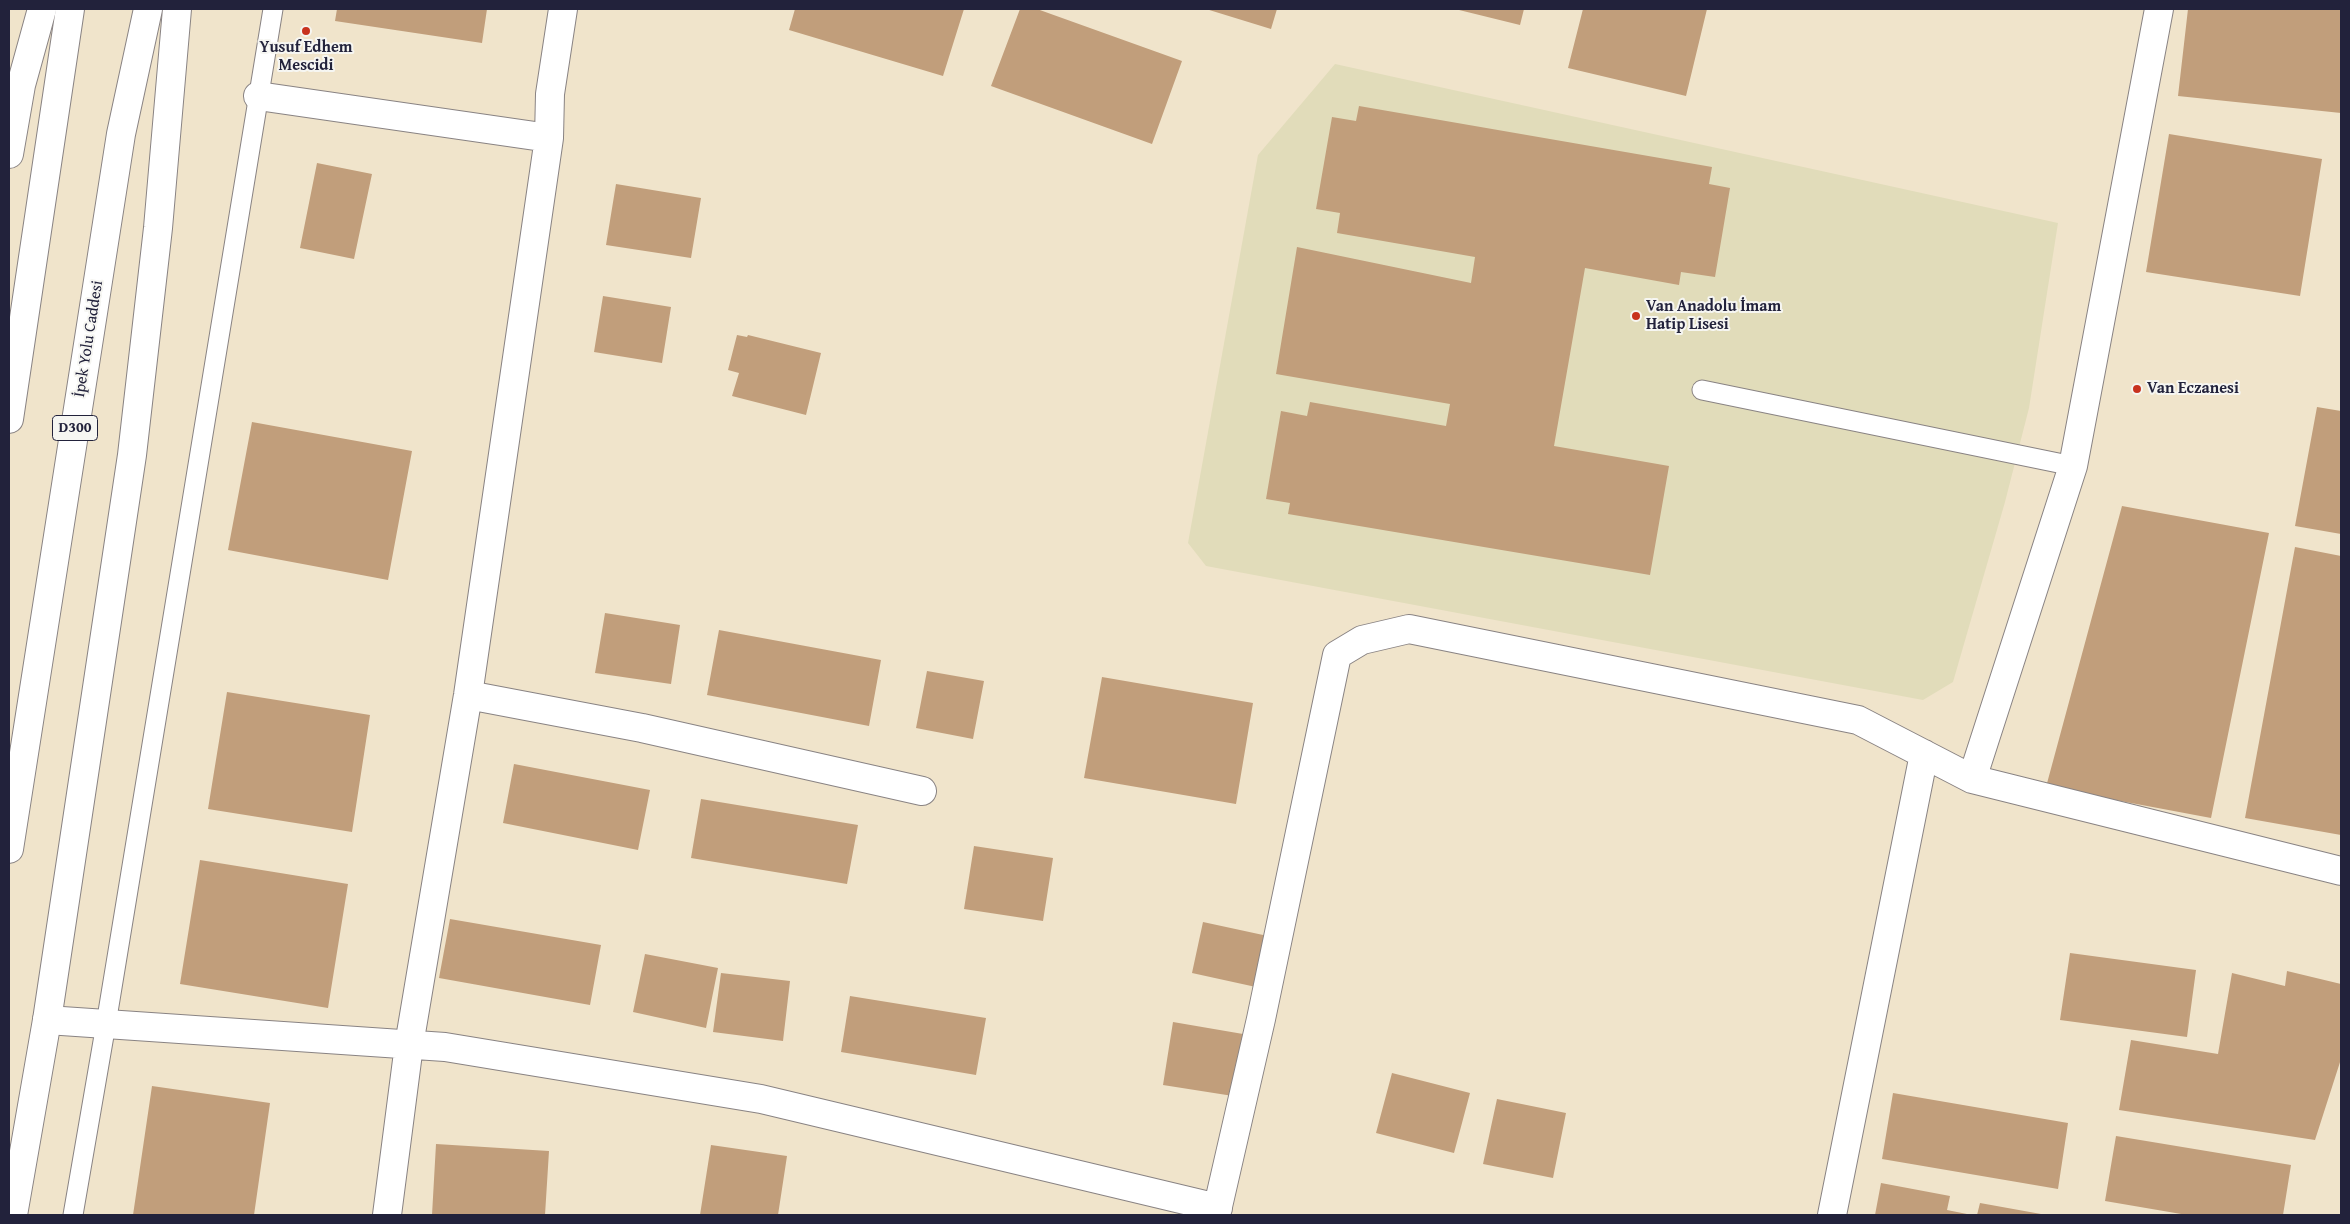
<!DOCTYPE html>
<html>
<head>
<meta charset="utf-8">
<style>
	body { margin:0 }
	#map { position:relative; width:2350px; height:1224px; overflow:hidden; background:#f0e4cb; font-family:"Gentium Book Plus",serif }
	canvas { display:block }
	.frame { position:absolute; inset:0; border:10px solid #22223b; pointer-events:none }
</style>
</head>
<body>
<div id="map">
<canvas width="2350" height="1224"></canvas>
<div class="frame"></div>
</div>
<script>
const g = document.querySelector('canvas').getContext('2d');
g.lineJoin = 'round';
function fill(path, color) {
  g.fillStyle = color;
  g.fill(path, 'evenodd');
}
function strokePath(path, color, width, dash) {
  g.strokeStyle = color;
  g.lineWidth = width;
  g.lineCap = dash ? 'butt' : 'round';
  g.setLineDash(dash || []);
  g.stroke(path);
}
function write(font, color, halo, rows, align = 'center') {
  g.font = font + ' "Gentium Book Plus",serif';
  g.lineWidth = 4;
  g.setLineDash([]);
  g.textBaseline = 'middle';
  g.strokeStyle = halo;
  g.fillStyle = color;
  for (const [text, x, y, turn = 0] of rows) {
    g.save();
    g.translate(x, y);
    g.rotate((+turn || 0) * Math.PI / 180);
    g.textAlign = isNaN(turn) ? turn : align;
    if (halo) g.strokeText(text, 0, 0);
    g.fillText(text, 0, 0);
    g.restore();
  }
}
const built = new Path2D(`
	M1335 64 2058 223 2029 408 2005 502 1953 682 1923 700 1206 566 1188 543 1258 155Z`);
const building = new Path2D(`
	M337 9H487L482 43 335 21Z
	M795 9H964L943 76 789 30Z
	M1020 9H1037L1182 61 1152 144 991 86Z
	M1206 9H1277L1271 29Z
	M1455 9H1524L1520 25Z
	M1583 9H1707L1686 96 1568 68Z
	M2188 9H2341V113L2178 96Z
	M1359 106 1712 167 1709 184 1730 188 1715 277 1681 272 1679 285 1585 268 1554 446 1669 466 1650 575 1288 514 1290 503 1266 499 1281 411 1307 416 1310 402 1446 426 1450 404 1276 374 1297 247 1471 283 1475 257 1337 233 1340 213 1316 209 1332 117 1356 121Z
	M2169 134 2322 159 2300 296 2146 272Z
	M317 163 372 174 354 259 300 248Z
	M616 184 701 198 691 258 606 245Z
	M603 296 671 307 662 363 594 352Z
	M737 335 747 337 748 335 821 353 806 415 732 396 739 373 728 370Z
	M2317 407 2341 411V534L2295 526Z
	M252 422 412 451 388 580 228 550Z
	M2122 506 2269 533 2211 818 2046 787Z
	M2295 547 2341 556V835L2245 818Z
	M605 613 680 625 671 684 595 673Z
	M719 630 881 660 869 726 707 695Z
	M927 671 984 681 973 739 916 728Z
	M1102 677 1253 703 1236 804 1084 778Z
	M227 692 370 715 352 832 208 809Z
	M514 764 650 790 638 850 503 823Z
	M701 799 858 825 847 884 691 858Z
	M974 846 1053 858 1043 921 964 909Z
	M200 860 348 884 328 1008 180 984Z
	M450 919 601 945 590 1005 439 978Z
	M1203 922 1277 938 1265 989 1192 973Z
	M2070 953 2196 970 2187 1037 2060 1020Z
	M645 954 718 968 706 1028 633 1012Z
	M2287 971 2341 984V1059L2315 1140 2119 1110 2131 1040 2218 1054 2232 973 2285 986Z
	M721 973 790 981 783 1041 713 1032Z
	M850 996 986 1018 976 1075 841 1052Z
	M1173 1022 1243 1034 1233 1096 1163 1085Z
	M1392 1073 1470 1093 1454 1153 1376 1133Z
	M152 1086 270 1103 254 1215H133Z
	M1893 1093 2068 1123 2058 1189 1882 1159Z
	M1497 1099 1566 1113 1553 1178 1483 1164Z
	M2116 1136 2291 1165 2283 1215H2187L2105 1201Z
	M436 1144 549 1151 545 1215H432Z
	M711 1145 787 1156 778 1215H700Z
	M1881 1183 1950 1196 1947 1210 1972 1215H1875Z
	M1980 1203 2041 1214V1215H1977Z`);
const service = new Path2D(`
	M1702 390 2073 466
	M73 1215 106 1024 273 9`);
const minor = new Path2D(`
	M258 96 549 138
	M468 695 642 728 922 791
	M1972 779 2073 466 2159 9
	M47 1020 445 1047 761 1099 1218 1208
	M387 1215 409 1045 468 695 549 138 550 94 563 9
	M1216 1215 1261 1019 1337 655 1362 640 1409 629 1858 720 1972 779 2341 871
	M1832 1215 1924 754`);
const tertiary = new Path2D(`
	M9 154 21 85 42 9
	M13 1215 47 1020 132 455 158 228 177 9`);
const trunk = new Path2D(`
	M9 419 70 9
	M9 849 121 134 148 9`);
const markers = [
	[306,31,5,"#c8321e"],
	[1636,316,5,"#c8321e"],
	[2137,389,5,"#c8321e"]
];
const shields = [
	[75,428,45]
];
const shieldNames = [
	["D300",75,428]
];
const poiNames = [
	["Yusuf Edhem",306,48,"center"],
	["Mescidi",306,66,"center"],
	["Van Anadolu İmam",1646,307],
	["Hatip Lisesi",1646,325],
	["Van Eczanesi",2147,389]
];
const streetNames = [
	["İpek Yolu Caddesi",89,339,-81]
];
fill(built, '#e1dcba');
fill(building, '#c19e7b');
strokePath(service, '#898383', 21);
strokePath(minor, '#898383', 30);
strokePath(tertiary, '#898383', 30);
strokePath(trunk, '#898383', 30);
strokePath(service, '#fff', 19);
strokePath(minor, '#fff', 28);
strokePath(tertiary, '#fff', 28);
strokePath(trunk, '#fff', 28);
for (const [x, y, r, color] of markers) {
  const dot = new Path2D();
  dot.arc(x, y, r, 0, 2 * Math.PI);
  g.fillStyle = color;
  g.fill(dot);
  strokePath(dot, '#f6f6f2', 2);
}
for (const [x, y, w] of shields) {
  const box = new Path2D();
  box.roundRect(x - w / 2, y - 12.5, w, 25, 4);
  g.fillStyle = '#f6f6f2';
  g.fill(box);
  strokePath(box, '#22223b', 1);
}
write('bold 15px', '#22223b', null, shieldNames);
write('bold 16px', '#22223b', '#f6f6f2', poiNames, 'left');
write('16px', '#22223b', '#f6f6f2', streetNames);
</script>
</body>
</html>
